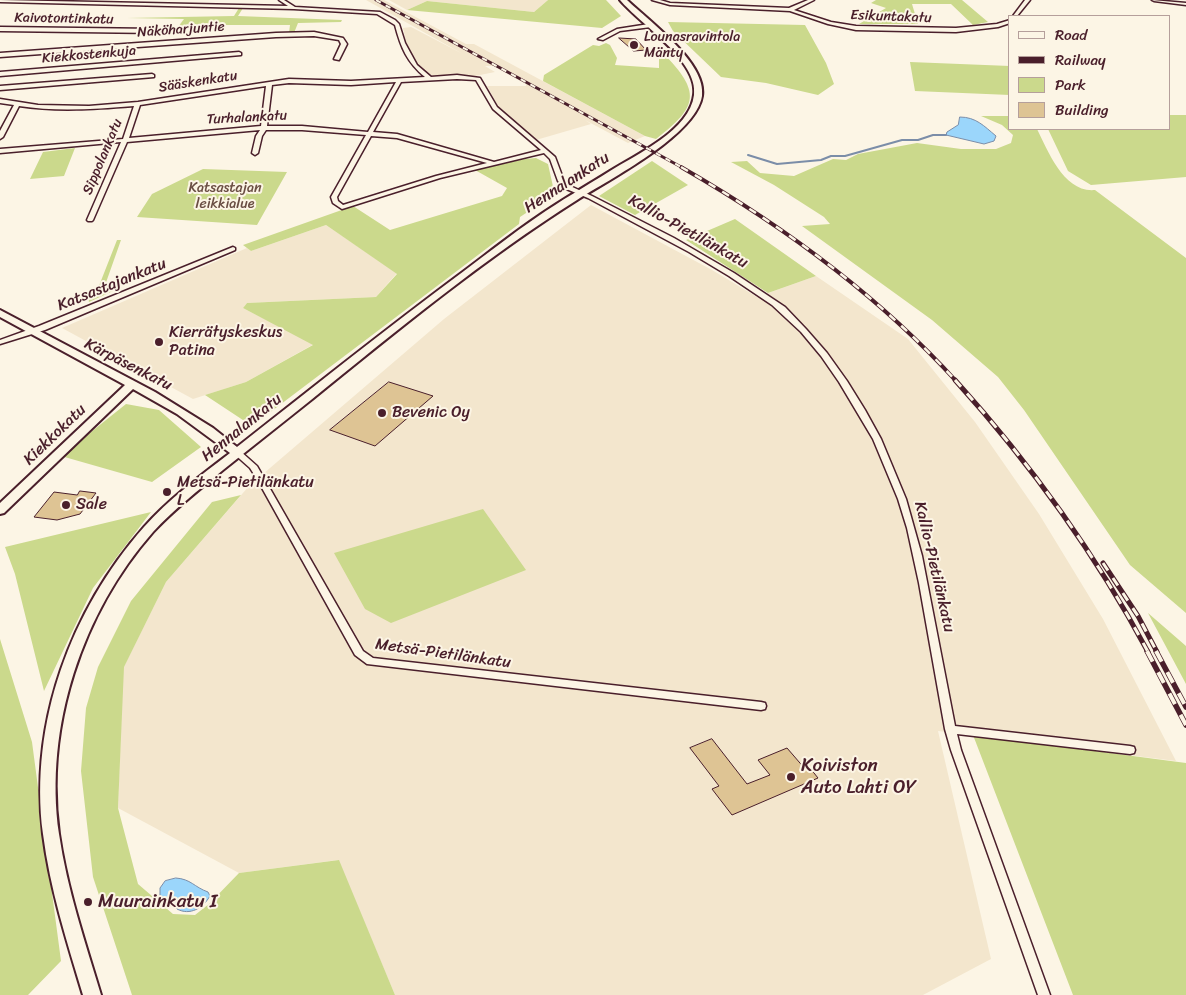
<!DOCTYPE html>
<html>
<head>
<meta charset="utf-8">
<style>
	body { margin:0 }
	#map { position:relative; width:1186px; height:995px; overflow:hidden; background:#fcf5e5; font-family:Sriracha,sans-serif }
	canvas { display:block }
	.legend { position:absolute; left:1008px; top:15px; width:162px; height:115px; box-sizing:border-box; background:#fcf5e5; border:1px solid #b59f9b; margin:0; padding:6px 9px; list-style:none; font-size:15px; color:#4a1f2b }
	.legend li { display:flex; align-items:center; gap:10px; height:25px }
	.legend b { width:25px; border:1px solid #b59f9b }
</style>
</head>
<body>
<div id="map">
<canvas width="1186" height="995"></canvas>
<ul class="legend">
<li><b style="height:6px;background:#fcf5e5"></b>Road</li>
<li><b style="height:6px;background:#4a1f2b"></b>Railway</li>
<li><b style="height:14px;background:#cbd98c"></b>Park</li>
<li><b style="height:14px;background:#dec494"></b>Building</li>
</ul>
</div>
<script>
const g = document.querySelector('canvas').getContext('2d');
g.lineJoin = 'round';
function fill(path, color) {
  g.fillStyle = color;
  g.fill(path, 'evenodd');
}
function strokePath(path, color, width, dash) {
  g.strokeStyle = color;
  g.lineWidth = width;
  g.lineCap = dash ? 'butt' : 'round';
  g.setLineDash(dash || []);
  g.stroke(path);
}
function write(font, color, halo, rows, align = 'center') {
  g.font = font + ' Sriracha,sans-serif';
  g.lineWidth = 4;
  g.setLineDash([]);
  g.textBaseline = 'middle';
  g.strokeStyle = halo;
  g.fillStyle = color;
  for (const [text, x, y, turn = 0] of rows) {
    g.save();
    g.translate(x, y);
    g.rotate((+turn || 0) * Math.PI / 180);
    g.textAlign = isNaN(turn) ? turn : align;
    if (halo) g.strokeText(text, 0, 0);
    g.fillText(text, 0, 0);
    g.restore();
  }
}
const built = new Path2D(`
	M366 0H384L466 44H474L645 136 628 143 585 120 591 124 536 140 499 108 487 86H526V84L494 66H485L495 72 475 76H433L418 66 406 42 403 28 411 27 463 54Z
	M389 0H548L534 12 427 1 407 10Z
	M591 205 712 270 757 297 816 276 908 339 975 422 1039 514 1103 619 1176 761 938 731 991 959 923 995H395L338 860 239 873 118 808 123 668 166 582 249 486 444 319Z
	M326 225 397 273 376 297 247 303 243 308 314 344 246 382 193 399 62 328 247 248 251 251Z`);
const green = new Path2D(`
	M548 0H606L621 16 602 28 407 10 427 1 534 12Z
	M876 0H962L988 22 973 25 951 4H912L918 24H859L886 8 871 3Z
	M239 8H243L238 16 342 20 341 22 298 23 294 33H289L290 25H203L178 27 184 19 127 18 234 16Z
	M668 22 805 25 826 63 834 84 818 95 766 83 721 77 673 31Z
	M606 43 610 45 617 58 615 65 659 68V53H663C701 92 699 106 656 139L645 136 543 81 544 75 593 45 599 46Z
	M910 62 1010 66V95L915 91Z
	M1170 115H1186V177L1091 185 1068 171 1048 129H1170Z
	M981 116H1010V129H1037C1048 151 1064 193 1095 190L1186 258V613L1130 565 1024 410 998 377 932 320 802 226 830 224 824 217 774 185 731 162 747 161 760 173 794 176 833 159 846 160 858 154 917 143 961 149H996L1011 143 1013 135 1002 125Z
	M75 148 64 176 30 179 43 152Z
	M536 158 548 164 554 191 552 196 520 217 519 224 252 426 205 395 246 382 313 345 243 308 247 303 376 297 397 274 326 225 251 251 243 245 353 206 390 230 502 196 507 188 475 170 525 159Z
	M652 161 688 185 635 215 599 196Z
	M203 169 287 172 257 225 137 217 152 194Z
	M735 219 816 276 768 293 686 240Z
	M117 240H121L103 291H113L89 302 88 299 95 296Z
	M126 404 159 410 201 447 152 482 61 456Z
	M241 495 166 582 124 667 118 808 138 884 173 914 195 915 209 904 239 873 339 860 395 995H132L93 877 81 771 86 708 98 667 131 601 212 502Z
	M483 509 526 570 391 623 365 609 334 553Z
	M151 512 93 588 44 691 15 574 5 547Z
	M1148 613 1186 646V684Z
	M0 639 32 742 61 961 28 995H0Z
	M973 735 1186 763V995H1073Z`);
const water = new Path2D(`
	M960 117C976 117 984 126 996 136L994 141 984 144 946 135 947 132 958 125Z
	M176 878C191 879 194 887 208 892L210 896C203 908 190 916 177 909V904L168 903 160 896V888L165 881Z`);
const stream = new Path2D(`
	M748 155 777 164 821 160 831 156H845L902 140H918L933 135H946`);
const building = new Path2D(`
	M619 38 636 39 646 50 634 51Z
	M389 382 433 396 375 446 330 430Z
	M80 491 96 493 80 514 57 520 34 517 54 492 77 495Z
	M712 739 747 784 770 775 758 760 787 748 806 770 810 768 818 778 732 815 712 789 719 786 690 748Z`);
const street = new Path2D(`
	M0 0 288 6 279 0H284L295 7 380 12 395 20 399 24 405 43 417 65 431 77 457 75 480 78 497 107 555 157 564 181 568 185 592 196 674 238 734 273 785 307 806 329 827 353 847 381 865 410 881 439 906 499 922 556 955 726 1130 746 1134 747 1135 750 1134 753 1130 754 957 734 961 750 1050 995H1038L951 750 945 729 919 583 907 528 898 499 873 439 839 382 821 356 801 332 772 305 729 276 689 252 588 198 564 188 558 181 550 159 544 153 440 178 342 209 333 203 331 197 366 135 302 130H266L262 136 258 153 255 155 252 153 256 136 260 130 127 142 93 220 92 221H88L87 220 121 142 0 153V149L123 139 134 106C96 109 57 112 19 106L3 137 0 139V131L14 105 0 103V99L38 105 89 106 138 102 289 79 351 81 425 77C407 62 401 48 395 25L377 14 294 9 0 2ZM457 79 476 80 493 109 541 150 494 162 397 134 373 132 401 82ZM396 82 368 132 302 126H267L272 85 289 83 351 85ZM266 86 261 126 129 138 140 105ZM371 136 397 138 487 163 436 176 343 205 338 201 337 197Z
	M652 0H660L670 3 789 8 808 0H814L794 10 831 22 856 26 956 28 997 24 1010 20V23L998 27 956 32 856 30 828 24 790 11 670 5Z
	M1025 0H1030L1017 16H1013Z
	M1152 0 1186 3V5L1154 1Z
	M649 24 651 25V27L620 31 603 40 598 39 617 29Z
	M0 27 157 29 160 31 157 33 0 31Z
	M314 32 343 38 347 44 339 60 334 59 341 44 339 40 314 36 276 37 0 57V53L276 33Z
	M239 52 241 53V55L0 76V72Z
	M152 74 154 75V77L0 90V86Z
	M233 247 235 248V250L45 330 0 344V340L39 326Z
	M236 449 239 450 257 466 363 651 373 658 761 702 765 703 766 706 765 709 761 710 367 664 355 655 257 479 250 468 232 452Z`);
const secondary = new Path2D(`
	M620 0H627C649 21 707 63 702 96 696 135 610 179 577 200 485 258 396 331 311 400 282 423 252 447 223 470 199 490 174 509 153 532 82 613 44 727 59 834 67 889 85 942 101 995H83C67 942 50 889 43 834 29 723 71 610 144 527 169 499 200 476 230 453L177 414 133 389 4 513 0 514V503L125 385 0 317V310L155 392 213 428 237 447C312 388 387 328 464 271 488 253 512 234 537 217 560 201 586 186 610 171 637 154 690 130 694 95 699 61 640 24 620 0Z`);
const railFar3 = new Path2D(`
	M376 0 683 168`);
const railFar2 = new Path2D(`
	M681 167C782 225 878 295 956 381`);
const railFar1 = new Path2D(`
	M955 380C1030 463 1095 553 1148 652
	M1103 563 1138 616 1157 652`);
const rail = new Path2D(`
	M1147 651 1186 725
	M1156 651 1186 707`);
const markers = [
	[634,45,5,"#4a1f2b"],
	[159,342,5,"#4a1f2b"],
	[382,413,5,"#4a1f2b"],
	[167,492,5,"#4a1f2b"],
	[66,505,5,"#4a1f2b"],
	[791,777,5,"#4a1f2b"],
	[88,902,5,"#4a1f2b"]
];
const farStreetnames = [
	["Esikuntakatu",891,17,2],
	["Kaivotontinkatu",64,19,1],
	["Näköharjuntie",181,30,-4],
	["Kiekkostenkuja",89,55,-5],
	["Sääskenkatu",198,82,-9],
	["Turhalankatu",247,118,-3],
	["Sippolankatu",103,157,-67]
];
const farPoinames = [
	["Lounasravintola",644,37],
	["Mänty",644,53]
];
const farParknames = [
	["Katsastajan",225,188],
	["leikkialue",225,204]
];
const streetNames = [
	["Hennalankatu",567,183,-33],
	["Kallio-Pietilänkatu",688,232,29],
	["Katsastajankatu",112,285,-22],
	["Kärpäsenkatu",128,365,27],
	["Hennalankatu",242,428,-39],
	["Kiekkokatu",55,435,-44],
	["Kallio-Pietilänkatu",934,567,77],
	["Metsä-Pietilänkatu",443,654,8]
];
const poiNames = [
	["Kierrätyskeskus",169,333],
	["Patina",169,351],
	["Bevenic Oy",392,413],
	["Metsä-Pietilänkatu",177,483],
	["L",177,501],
	["Sale",76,505]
];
const nearPoinames = [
	["Koiviston",801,766],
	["Auto Lahti OY",801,788],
	["Muurainkatu I",98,902]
];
fill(built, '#f3e6cd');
fill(green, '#cbd98c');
fill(water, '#9bd6fb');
strokePath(water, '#7b8da8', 1);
strokePath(stream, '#7b8da8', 2);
fill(building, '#dec494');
strokePath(building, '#4a1f2b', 1);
strokePath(street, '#4a1f2b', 3);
strokePath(secondary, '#4a1f2b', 4);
fill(street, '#fcf5e5');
fill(secondary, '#fcf5e5');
strokePath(railFar3, '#4a1f2b', 3);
strokePath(railFar2, '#4a1f2b', 4);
strokePath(railFar1, '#4a1f2b', 5);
strokePath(rail, '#4a1f2b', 5.5);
strokePath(railFar3, '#fcf5e5', 2, [5.5]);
strokePath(railFar2, '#fcf5e5', 2.5, [8]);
strokePath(railFar1, '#fcf5e5', 3, [9]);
strokePath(rail, '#fcf5e5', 4, [12]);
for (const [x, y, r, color] of markers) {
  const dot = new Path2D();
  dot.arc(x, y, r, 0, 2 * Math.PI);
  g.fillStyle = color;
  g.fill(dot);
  strokePath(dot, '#fcf5e5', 2);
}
write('14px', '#4a1f2b', '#fcf5e5', farStreetnames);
write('14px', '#4a1f2b', '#fcf5e5', farPoinames, 'left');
write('14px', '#6a4e43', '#fcf5e5', farParknames);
write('16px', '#4a1f2b', '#fcf5e5', streetNames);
write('16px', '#4a1f2b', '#fcf5e5', poiNames, 'left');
write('19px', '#4a1f2b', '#fcf5e5', nearPoinames, 'left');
</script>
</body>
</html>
